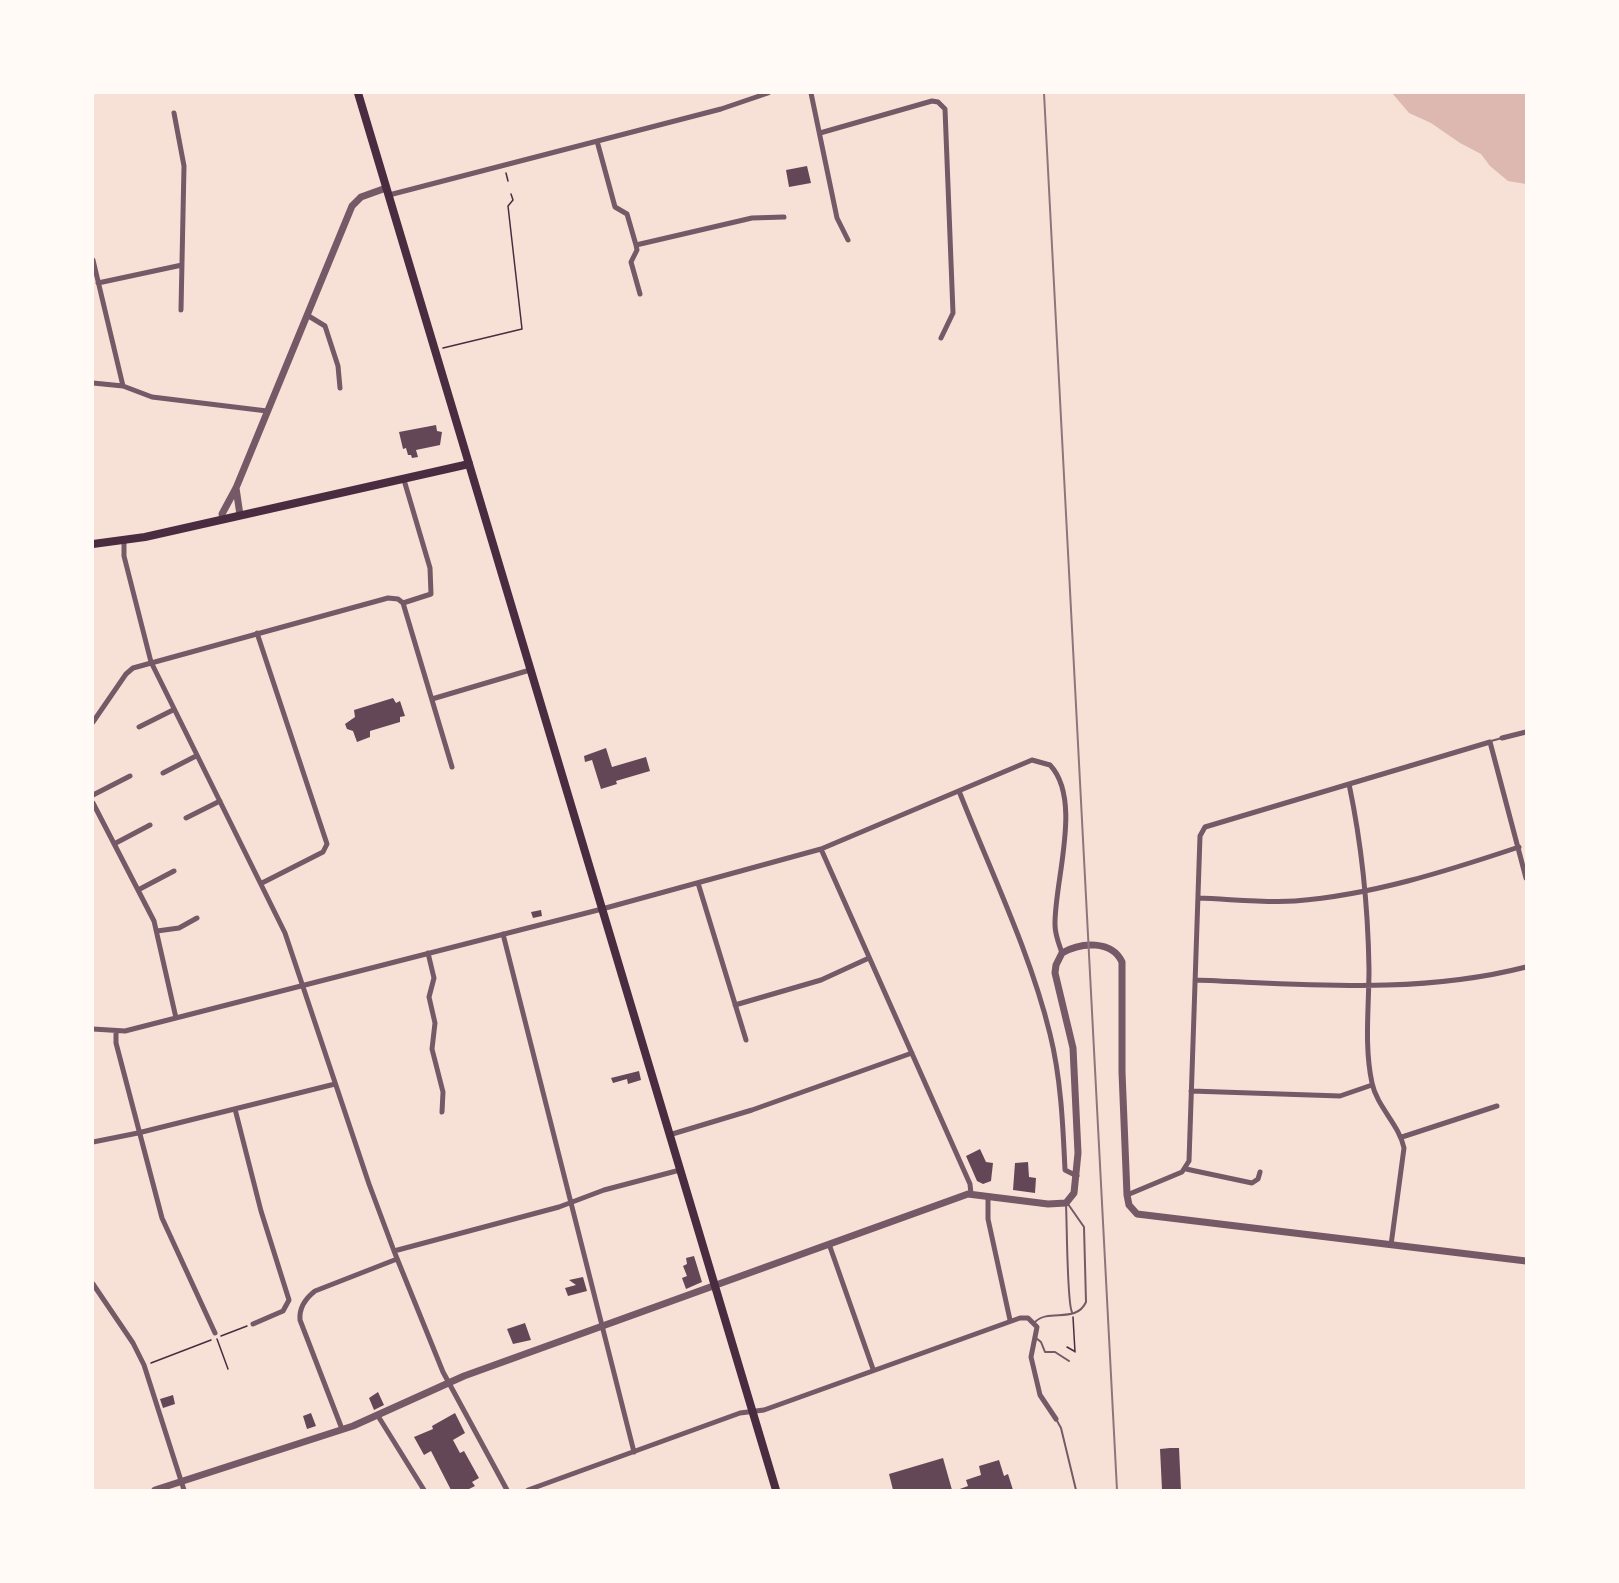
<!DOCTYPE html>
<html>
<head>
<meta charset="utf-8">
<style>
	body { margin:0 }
	#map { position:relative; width:1619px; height:1583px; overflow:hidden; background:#f7e1d7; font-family:"Work Sans",sans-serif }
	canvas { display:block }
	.frame { position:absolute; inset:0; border:94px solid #fffaf5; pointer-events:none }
</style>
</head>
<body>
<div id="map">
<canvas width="1619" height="1583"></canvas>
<div class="frame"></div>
</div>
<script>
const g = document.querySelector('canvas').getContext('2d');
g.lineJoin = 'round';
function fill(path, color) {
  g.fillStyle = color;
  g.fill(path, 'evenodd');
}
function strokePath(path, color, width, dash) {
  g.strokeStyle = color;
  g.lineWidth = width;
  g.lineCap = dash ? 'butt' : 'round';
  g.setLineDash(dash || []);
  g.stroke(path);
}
const water = new Path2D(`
	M1392 93H1526V184L1508 181 1490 166 1481 154 1460 143 1431 123 1409 113Z`);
const building = new Path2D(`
	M807 166 811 183 789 187 786 170Z
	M436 425 437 431 442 432 440 445 416 450 418 457 412 458 411 455H408L406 448 403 449 399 432Z
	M393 698 396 703 400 701 405 716 400 717V722L370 731V737L357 742 353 731 347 729 345 724 355 717 354 710Z
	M606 748 612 767 646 757 650 771 616 781 617 784 601 789 592 760 585 762 584 756Z
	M541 910 542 916 533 918 531 912Z
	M639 1071 641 1080 628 1084 627 1079 613 1083 611 1078Z
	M980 1149 986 1162 993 1163 991 1181 983 1184 977 1181 966 1156Z
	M1028 1162 1029 1177 1036 1178 1035 1193 1013 1190 1015 1163Z
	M694 1256 702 1282 686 1289 682 1278 687 1276 683 1266 687 1264 686 1258Z
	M583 1277 587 1291 568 1296 565 1288 576 1285 569 1280Z
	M525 1323 531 1340 513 1344 507 1329Z
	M378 1392 384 1405 374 1410 369 1398Z
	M173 1395 175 1404 163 1408 160 1399Z
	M311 1413 316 1426 307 1429 303 1416Z
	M455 1413 465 1433 453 1440 460 1453 464 1451 479 1478 472 1482 475 1486 467 1490H451L431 1451 424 1455 414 1437 433 1429 432 1426Z
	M1170 1448H1179L1181 1490H1162L1160 1449Z
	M943 1458 952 1490H893L889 1474Z
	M999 1460 1004 1476 1008 1474 1013 1490H957L968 1486 966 1480 981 1475 979 1466Z`);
const path = new Path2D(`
	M506 173 508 181
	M443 348 522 329 508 206 513 200 511 194
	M1073 1317 1075 1352
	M221 1336 247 1326
	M217 1339 228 1369
	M1067 1347 1074 1351
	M151 1363 211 1340`);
const service = new Path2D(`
	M1491 741 1502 738
	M1066 1205C1067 1222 1067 1304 1072 1312
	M1035 1322C1049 1308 1076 1324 1086 1302L1084 1227 1068 1204
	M1036 1338 1041 1342 1045 1352H1055L1069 1361
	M1056 1419 1061 1428 1076 1490`);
const minor = new Path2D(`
	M811 93 837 218 848 240
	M174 113 184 166 181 310
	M820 133 932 101 938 102 945 109 953 313 941 338
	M597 141 615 207 627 214 636 245 637 250 631 262 640 294
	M389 195 721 109 768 93
	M636 245 752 218 784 217
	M93 260 123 386 152 397 267 411
	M98 283 182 265
	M307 315 325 326 338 366 340 388
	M93 383 123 386
	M124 540V556L151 662 285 933 369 1184 394 1251 443 1372 507 1490
	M403 603 452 767
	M403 603 431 594 430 568 404 480
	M257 633 327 844 323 852 262 883
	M432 699 530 670
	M93 722 126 674 133 668 388 598 398 599 403 603
	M139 727 173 710
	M1502 738 1526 732
	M163 773 196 756
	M1349 784C1362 846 1368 906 1369 969 1369 1007 1364 1046 1372 1083 1377 1107 1399 1124 1404 1148L1391 1245
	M959 791C990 870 1030 952 1050 1034 1061 1078 1063 1126 1065 1170L1077 1176
	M93 795 130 776
	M93 803 154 921 176 1018
	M186 818 220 801
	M114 844 150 825
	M821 849 970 1184 971 1194
	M698 883 746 1040
	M138 890 174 871
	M1198 898C1230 899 1263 903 1295 901 1372 895 1447 871 1519 847
	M157 931 179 928 197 918
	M503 934 634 1452
	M428 953 434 978 429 997 435 1023 432 1049 443 1092 442 1112
	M1195 980C1306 984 1417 995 1526 967
	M735 1005 821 980 869 958
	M93 1029 125 1031 602 909 821 849 1032 760 1050 765C1083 800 1054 882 1055 925 1055 935 1059 944 1062 953
	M116 1031V1043L162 1218 215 1333
	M1191 1091 1340 1096 1372 1085
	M235 1109 261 1211 289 1300 283 1311 253 1324
	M669 1135 752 1110 912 1053
	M1402 1137 1497 1106
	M93 1142 138 1133 335 1084
	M1186 1169 1252 1183 1258 1179 1260 1172
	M1127 1195 1182 1172 1189 1161 1200 836 1205 827 1490 742 1526 878
	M988 1196V1219L1010 1320
	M829 1244 873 1369
	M394 1251 559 1207 604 1190 680 1170
	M93 1284 133 1343 144 1365 184 1490
	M378 1416 424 1490
	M342 1429 300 1320C299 1308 306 1298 315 1291L397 1259
	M528 1490 740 1413 764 1410 1020 1318H1028L1037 1327 1031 1357 1040 1395 1056 1419`);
const tertiary = new Path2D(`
	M236 488 240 515
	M223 519 222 514 236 488 352 206 361 197 386 188
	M155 1490 353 1426 464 1376 968 1194 1048 1204 1066 1203 1074 1193 1078 1153 1073 1048 1055 973 1056 965 1062 953C1081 942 1112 940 1122 962V1072L1127 1195 1129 1205 1137 1214 1526 1261`);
const secondary = new Path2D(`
	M93 544 145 537 469 464`);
const primary = new Path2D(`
	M358 93 776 1490`);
const rail = new Path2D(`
	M1044 93 1117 1490`);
fill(water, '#dcb8b0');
fill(building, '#644757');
strokePath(path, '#4a2c40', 1.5);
strokePath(service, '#755966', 2);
strokePath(minor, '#755966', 5);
strokePath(tertiary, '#755966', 7);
strokePath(secondary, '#4a2c40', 8);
strokePath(primary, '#4a2c40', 8);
strokePath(rail, '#8f747c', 2);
</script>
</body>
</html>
